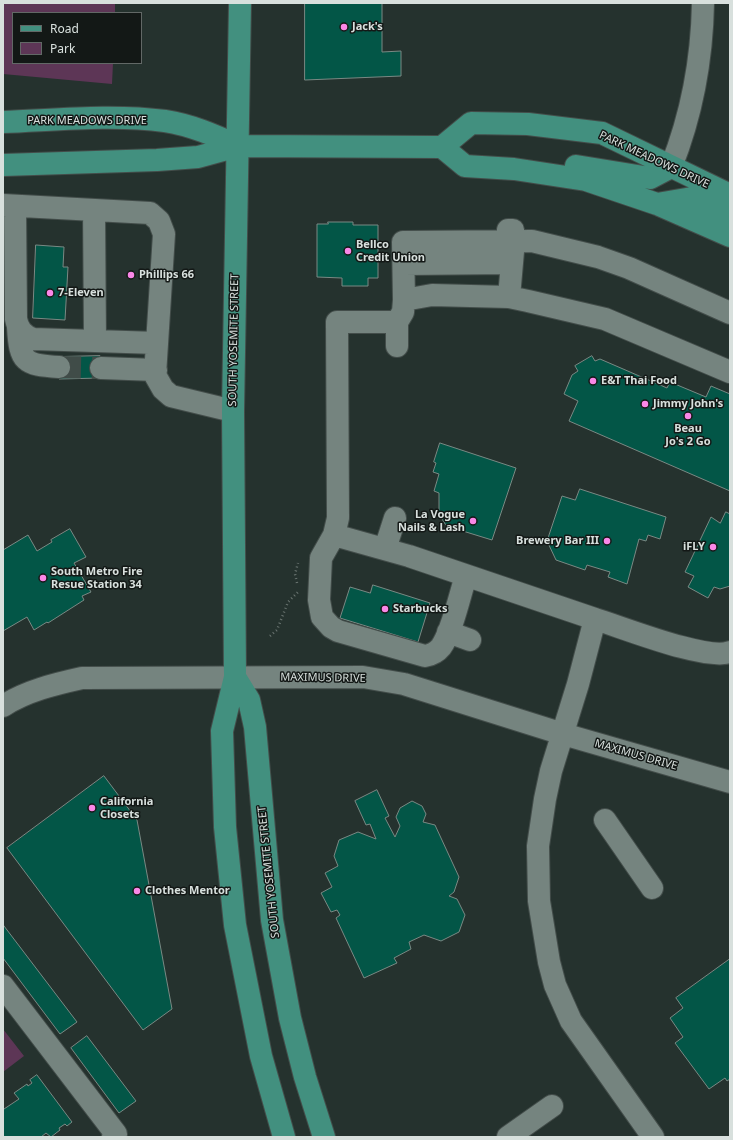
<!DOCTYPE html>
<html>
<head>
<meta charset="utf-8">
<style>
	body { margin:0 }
	#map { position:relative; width:733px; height:1140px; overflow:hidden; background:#25322e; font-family:"Noto Sans",sans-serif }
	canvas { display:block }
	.frame { position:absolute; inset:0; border:4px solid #d8e0dd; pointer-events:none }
	.legend { position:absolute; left:12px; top:12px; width:130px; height:52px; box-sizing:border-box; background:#131816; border:1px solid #626866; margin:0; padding:5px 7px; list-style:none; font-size:12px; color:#d8e0dd }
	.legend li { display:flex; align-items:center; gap:8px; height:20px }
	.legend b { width:20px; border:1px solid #626866 }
</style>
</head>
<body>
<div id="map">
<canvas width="733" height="1140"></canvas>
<div class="frame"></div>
<ul class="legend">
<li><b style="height:5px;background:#42907f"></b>Road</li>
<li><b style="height:11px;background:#5d3656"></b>Park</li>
</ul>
</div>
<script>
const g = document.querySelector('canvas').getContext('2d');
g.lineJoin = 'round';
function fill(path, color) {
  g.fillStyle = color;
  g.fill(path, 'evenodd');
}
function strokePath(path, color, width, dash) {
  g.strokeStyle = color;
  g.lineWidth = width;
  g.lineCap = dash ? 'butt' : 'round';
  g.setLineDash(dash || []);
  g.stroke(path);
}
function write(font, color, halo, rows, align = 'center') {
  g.font = font + ' "Noto Sans",sans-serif';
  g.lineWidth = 3;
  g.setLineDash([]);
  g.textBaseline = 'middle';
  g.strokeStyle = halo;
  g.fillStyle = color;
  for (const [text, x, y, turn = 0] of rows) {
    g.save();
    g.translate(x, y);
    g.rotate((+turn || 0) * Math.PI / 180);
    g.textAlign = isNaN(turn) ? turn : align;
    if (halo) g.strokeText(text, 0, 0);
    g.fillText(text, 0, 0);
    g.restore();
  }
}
const green = new Path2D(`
	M3 3H115V13H13V63H113L112 84 3 74Z
	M3 1029 24 1056 3 1072Z`);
const building = new Path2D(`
	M305 3H382V52L401 51V76L305 80Z
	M328 222H353V225H378V278H368V286H342V278L317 277V224H328Z
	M36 245 64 247 63 267H68L65 320 33 318Z
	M100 356 101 378 59 379V357Z
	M592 356 595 361 600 359 667 388 670 382 706 397 711 386 730 394V491L569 421 578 401 564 394 572 375 578 371 575 366Z
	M440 443 516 468 492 540 453 528 449 530 437 511 439 510V493L434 491 439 474 433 472 436 463 434 462Z
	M580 489 666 517 660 539 648 535 646 541 639 539 627 584 608 577 610 572 587 565 585 570 556 560 547 541 562 496 575 500Z
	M726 512 730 514V586L720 589 714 587 708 598 688 587 694 576 685 572 711 517 720 523Z
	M70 529 86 557 74 563 91 592 82 596 84 600 48 623 47 622 34 630 27 617 3 631V550L28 535 37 551 52 542 51 540Z
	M373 585 430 603 418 642 340 618 350 587 370 593Z
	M104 776 137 820 172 1009 143 1030 7 848Z
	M377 790 389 816 385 818 395 837 400 826 396 817 400 808 412 801 422 806 426 814 423 822 435 825 459 877 454 892 449 896 457 899 465 915 459 932 441 941 424 935 409 942 411 949 394 958 397 963 364 978 336 918 340 915 337 910 331 912 321 893 332 887 325 873 338 866 334 856 339 840 358 832 376 839 370 824 366 825 355 801Z
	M4 926 77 1022 60 1034 3 958V927Z
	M730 959V1079L727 1081 725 1078 709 1089 675 1043 683 1037 670 1018 683 1008 676 998Z
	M87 1036 136 1101 119 1113 71 1048Z
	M37 1075 72 1122 67 1126 65 1124 59 1128 60 1130 51 1137 46 1133 41 1137H3V1108L4 1109 19 1099 14 1093 27 1084 28 1086 32 1083 30 1080Z`);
const minorTunnel = new Path2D(`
	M59 367 101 368`);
const path = new Path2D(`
	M297 583 295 574 298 563
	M270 636 277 630 288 602 298 592`);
const minor = new Path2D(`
	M671 167C692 114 702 60 703 3
	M3 205 150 213 159 221 164 234 155 375 163 389 171 396 233 411
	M15 206 16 319C18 329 23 335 33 339L157 343
	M94 210 95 341
	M508 230H513L514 240 509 297
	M404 264 512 263
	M404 300 432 295 509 297 528 301 605 319 730 372
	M397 322H337L338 518 334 535 321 558 319 600 322 617 331 627 338 631 425 656C431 655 437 652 441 647 452 632 460 594 466 576
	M18 327C20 362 24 365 59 367
	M397 346V322L403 312 404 300 403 242 532 241 598 257 629 268 730 313
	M101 368 156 370
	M334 535 409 556 595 619 578 684 551 771 545 799 538 846 539 901 549 962 555 985 571 1021 653 1137
	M385 549 395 518
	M595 619C622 627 706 661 730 652
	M448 632 470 640
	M3 706C26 691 55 684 82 678L363 677 404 684 563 734 730 782
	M605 820 652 888
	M3 986 116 1134 113 1137
	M508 1137 552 1106`);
const major = new Path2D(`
	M240 3 233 411 235 677 222 731 225 827 235 925 261 1056 284 1137
	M3 122C56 120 112 114 165 121 191 125 214 135 238 146
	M442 147 471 123 528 124 602 133 730 195
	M3 165 157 160 198 157 238 146 442 147 465 166 514 169 586 180 657 204 730 236
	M576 166 650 178 671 167
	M657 204 692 198 730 213
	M235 677 249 700 255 727 272 920 290 1018 305 1077 324 1137`);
const markers = [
	[344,27,4,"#fa87e7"],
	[348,251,4,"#fa87e7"],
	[131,275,4,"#fa87e7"],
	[50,293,4,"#fa87e7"],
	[593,381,4,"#fa87e7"],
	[645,404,4,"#fa87e7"],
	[688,416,4,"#fa87e7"],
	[473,521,4,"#fa87e7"],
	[607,541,4,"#fa87e7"],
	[713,547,4,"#fa87e7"],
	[43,578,4,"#fa87e7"],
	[385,609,4,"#fa87e7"],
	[92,808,4,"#fa87e7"],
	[137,891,4,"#fa87e7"]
];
const poiNames = [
	["Jack's",352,27],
	["Bellco",356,245],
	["Credit Union",356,258],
	["Phillips 66",139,275],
	["7-Eleven",58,293],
	["E&T Thai Food",601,381],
	["Jimmy John's",653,404],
	["Beau",688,429,"center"],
	["Jo's 2 Go",688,442,"center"],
	["La Vogue",465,515,"right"],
	["Nails & Lash",465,528,"right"],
	["Brewery Bar III",599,541,"right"],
	["iFLY",705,547,"right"],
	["South Metro Fire",51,572],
	["Resue Station 34",51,585],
	["Starbucks",393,609],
	["California",100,802],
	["Closets",100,815],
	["Clothes Mentor",145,891]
];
const streetNames = [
	["PARK MEADOWS DRIVE",87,121],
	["PARK MEADOWS DRIVE",654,160,25],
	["SOUTH YOSEMITE STREET",234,340,-89],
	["MAXIMUS DRIVE",323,678,1],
	["MAXIMUS DRIVE",636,755,16],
	["SOUTH YOSEMITE STREET",269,872,-96]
];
fill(green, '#5d3656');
fill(building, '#035647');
strokePath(building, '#7a8984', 1);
strokePath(minorTunnel, '#404c48', 22, [22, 11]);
strokePath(minor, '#434d4a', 24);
strokePath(major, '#434d4a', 24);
strokePath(path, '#6b7672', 2.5, [1, 3]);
strokePath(minor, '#75847f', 22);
strokePath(major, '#42907f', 22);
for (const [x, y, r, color] of markers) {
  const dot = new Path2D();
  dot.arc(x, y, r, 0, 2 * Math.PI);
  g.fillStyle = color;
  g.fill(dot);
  strokePath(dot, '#131816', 1.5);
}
write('bold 11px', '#d8e0dd', '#131816', poiNames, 'left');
write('11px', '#d8e0dd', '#131816', streetNames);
</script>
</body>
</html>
